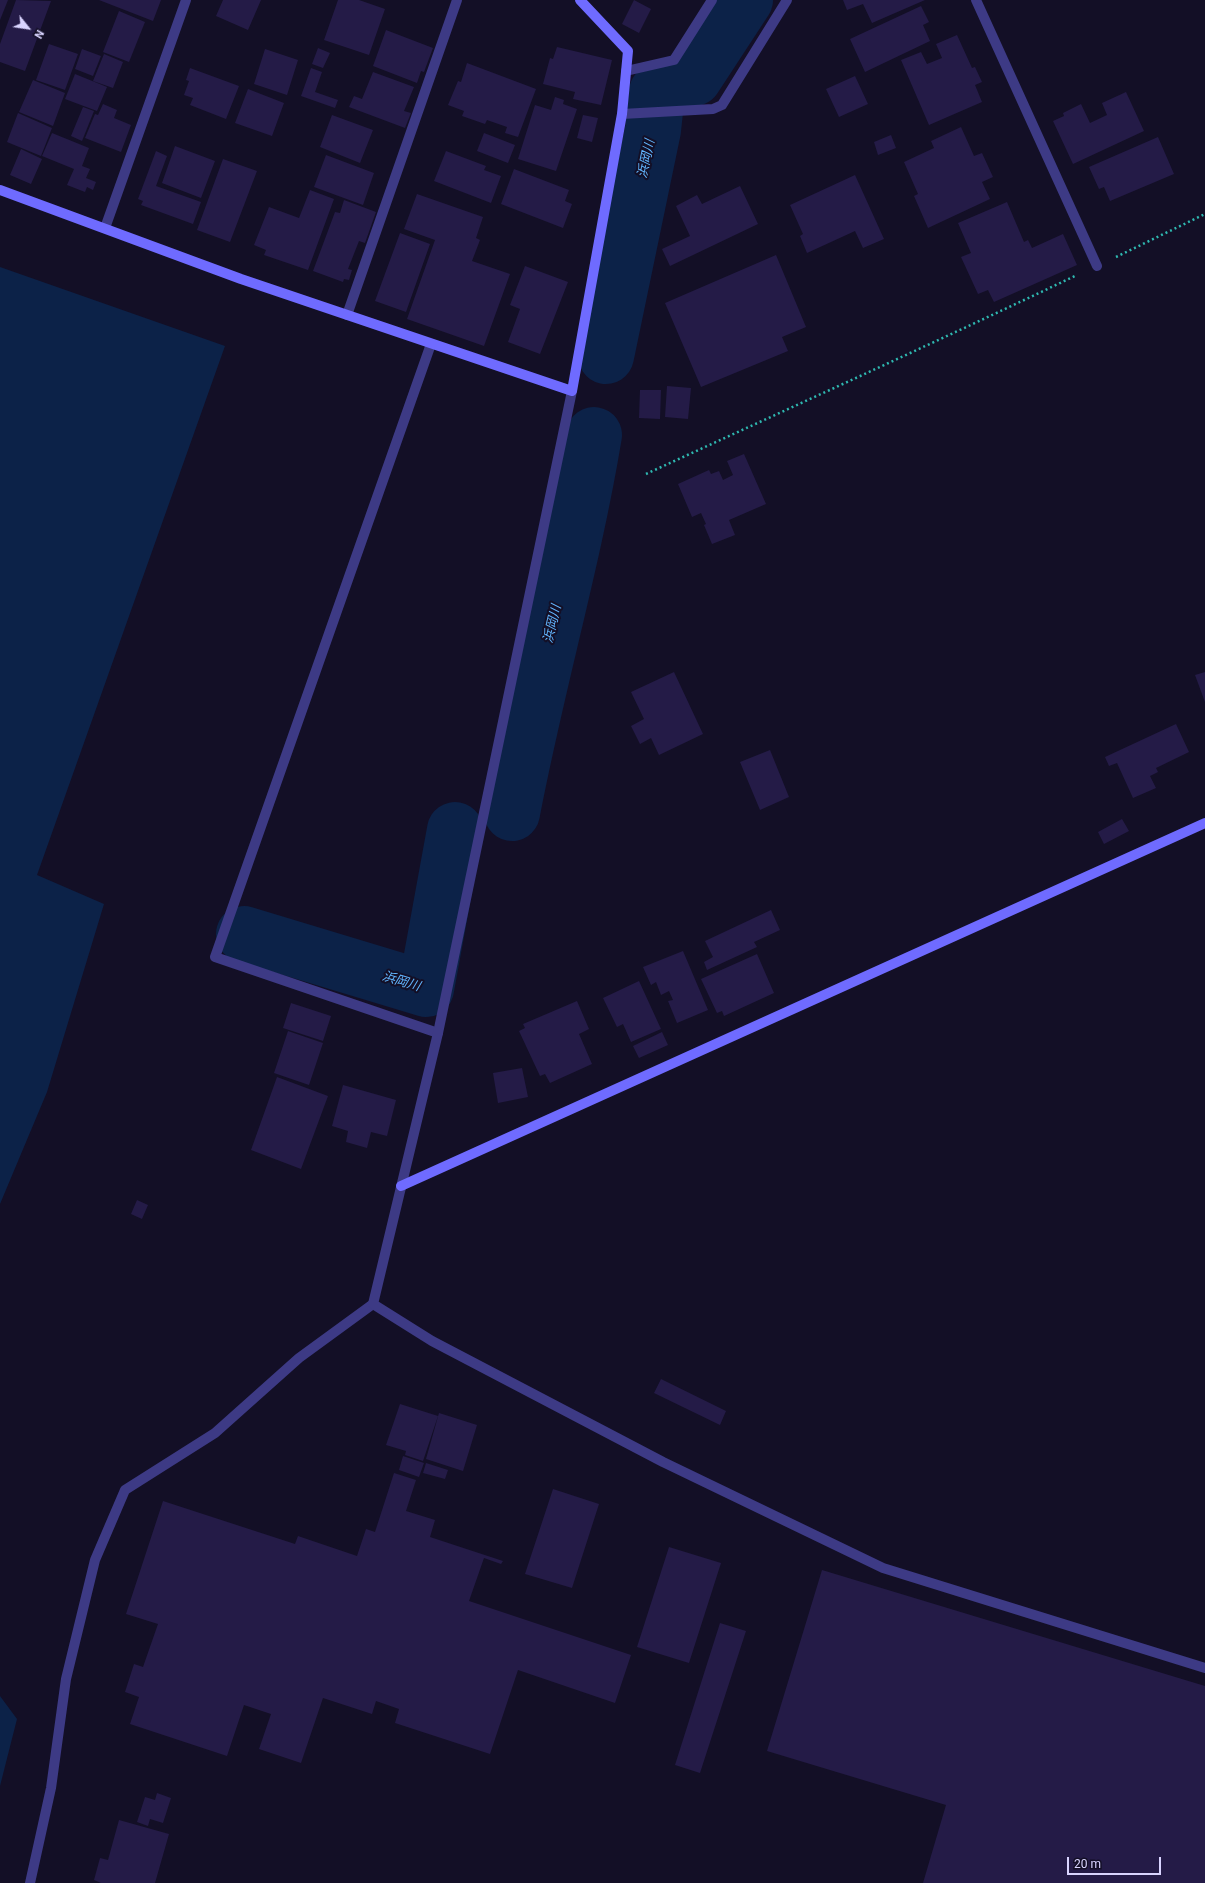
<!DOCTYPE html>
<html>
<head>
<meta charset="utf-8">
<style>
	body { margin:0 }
	#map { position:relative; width:1205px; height:1883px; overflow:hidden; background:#130f26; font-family:Roboto,sans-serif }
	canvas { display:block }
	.north { position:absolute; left:8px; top:8px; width:40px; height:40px; -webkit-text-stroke:3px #130f26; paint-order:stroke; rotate:120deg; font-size:11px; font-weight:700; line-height:16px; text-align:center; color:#d9d4ff }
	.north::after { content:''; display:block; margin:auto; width:14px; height:18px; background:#d9d4ff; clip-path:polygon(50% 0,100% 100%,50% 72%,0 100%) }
	.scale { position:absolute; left:1067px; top:1857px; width:94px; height:18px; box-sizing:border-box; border:2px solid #d9d4ff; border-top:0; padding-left:5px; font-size:12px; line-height:14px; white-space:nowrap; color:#d9d4ff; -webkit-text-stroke:3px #130f26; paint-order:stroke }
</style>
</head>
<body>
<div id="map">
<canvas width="1205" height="1883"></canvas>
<div class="north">N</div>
<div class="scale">20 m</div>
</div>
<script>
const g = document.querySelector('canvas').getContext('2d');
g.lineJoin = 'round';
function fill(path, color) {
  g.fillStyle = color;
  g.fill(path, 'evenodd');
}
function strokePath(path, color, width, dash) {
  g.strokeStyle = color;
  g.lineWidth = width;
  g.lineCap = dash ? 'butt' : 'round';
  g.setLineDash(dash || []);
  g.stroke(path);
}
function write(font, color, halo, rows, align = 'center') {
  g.font = font + ' Roboto,"Noto Sans JP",sans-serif';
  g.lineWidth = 4;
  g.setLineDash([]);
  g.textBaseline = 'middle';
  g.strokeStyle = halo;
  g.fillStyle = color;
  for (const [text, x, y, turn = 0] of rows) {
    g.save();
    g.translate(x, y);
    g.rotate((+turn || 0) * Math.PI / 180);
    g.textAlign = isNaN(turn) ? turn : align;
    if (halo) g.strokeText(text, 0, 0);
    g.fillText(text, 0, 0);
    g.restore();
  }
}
const water = new Path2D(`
	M0 267 225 346 37 875 104 904 47 1092 0 1204Z
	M0 1696 17 1719 0 1786Z`);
const river = new Path2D(`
	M606 356 653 130 657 92 694 78 745 0
	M512 813C536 686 573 562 594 435
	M244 934 426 989 455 830`);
const building = new Path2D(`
	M0 0H8L0 20Z
	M16 0 51 1 25 71 0 62V44Z
	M99 0H161L153 21Z
	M223 0H261L248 30 216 16Z
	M338 0H359L385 9 369 55 324 40Z
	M634 0 651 9 639 33 622 24Z
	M843 0H925L872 23 863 4 847 10Z
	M921 6 929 22 923 25 930 41 865 72 850 39Z
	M119 11 145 22 129 62 103 52Z
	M386 30 433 48 424 72 421 71 417 83 373 66Z
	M957 35 972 68 975 67 982 82 975 85 982 102 929 125 901 60 921 52 927 64 942 58 936 44Z
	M49 44 78 54 65 90 36 80Z
	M557 47 612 60 601 105 573 99 575 92 543 84 550 58 553 59Z
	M318 48 330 53 323 68 312 64Z
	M82 49 101 56 93 76 75 69Z
	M265 49 298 60 287 95 254 84Z
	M104 54 123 62 113 88 93 81Z
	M467 63 536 89 518 137 505 133 507 127 487 120 485 124 462 116 464 111 448 105 458 81 461 82Z
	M190 68 239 86 226 119 190 105 193 98 184 95 189 81 186 80Z
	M311 68 322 72 315 92 338 100 335 108 301 96Z
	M373 72 414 87 404 111 411 113 405 128 349 107 354 96 362 99Z
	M75 74 107 87 97 111 65 99Z
	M855 76 868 104 839 117 826 89Z
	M33 80 65 93 53 126 19 112Z
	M248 89 284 103 272 136 235 123Z
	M1126 92 1144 131 1073 164 1053 121 1064 116 1063 113 1081 104 1090 123 1107 115 1102 103Z
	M555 97 564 100 563 104 577 109 556 171 518 159 535 105 551 110Z
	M103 104 117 110 114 118 131 125 121 152 85 138 95 114 98 115Z
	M83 107 94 111 82 141 71 136Z
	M18 113 52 128 41 156 7 142Z
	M332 115 373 130 360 163 320 147Z
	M583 115 598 118 592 142 577 138Z
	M961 127 974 156 982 153 993 177 982 182 990 199 928 228 914 196 918 194 904 162 934 148 931 141Z
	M52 133 89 148 82 166 90 169 86 178 96 182 93 190 87 187 85 192 67 185 74 169 42 156Z
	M484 133 515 145 508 163 477 151Z
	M891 135 896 148 878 155 874 142Z
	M1158 137 1174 174 1110 201 1104 187 1099 189 1089 167Z
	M175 146 215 161 201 198 162 183Z
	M21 149 42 159 31 184 10 175Z
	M156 151 167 156 156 186 201 202 193 224 141 205 143 201 138 199Z
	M446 151 486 166 484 170 501 176 491 203 434 181Z
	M326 155 374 173 363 205 314 187Z
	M223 159 257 171 230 242 197 230Z
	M514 169 569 190 565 201 572 204 563 228 501 204Z
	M855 175 884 239 863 248 855 231 807 253 800 236 803 234 790 205Z
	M740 186 758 224 670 266 662 249 690 236 676 206 697 195 702 204Z
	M310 190 334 199 308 270 264 255 266 250 254 245 269 207 299 218Z
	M417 194 483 217 476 238 480 240 472 261 510 274 484 346 407 319 435 240 404 229Z
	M344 200 376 212 365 243 359 241 348 269 352 270 349 280 344 279 343 282 313 271 335 212 340 213Z
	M1007 202 1024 242 1028 240 1032 248 1063 234 1077 265 994 302 988 290 978 294 961 257 971 253 958 223Z
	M400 233 430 244 406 312 375 301Z
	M776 255 806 327 782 337 788 351 701 387 665 303Z
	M525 266 568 282 540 354 508 342 520 309 510 305Z
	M667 386 691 388 688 419 665 417Z
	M640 390H661L660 419 639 418Z
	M744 454 766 504 729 520 735 535 712 544 704 525 706 524 701 513 692 517 678 484 709 470 711 474 719 471 723 480 733 475 727 461Z
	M674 672 703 734 659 755 651 738 640 744 631 726 644 719 631 692Z
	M1205 672V702L1195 675Z
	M1176 724 1189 752 1156 768 1158 772 1150 776 1156 788 1133 798 1117 763 1109 766 1105 757Z
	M770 750 789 797 760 810 740 762Z
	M1122 819 1129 831 1104 844 1098 832Z
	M771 910 780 930 754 942 757 947 707 970 704 962 713 957 705 941Z
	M683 951 708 1010 677 1023 668 1001 673 1000 669 991 661 995 656 982 651 985 643 967Z
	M757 954 774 993 724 1016 722 1011 717 1013 701 979Z
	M639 981 661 1029 631 1042 623 1024 617 1027 603 998Z
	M577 1001 589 1029 579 1034 592 1064 550 1083 545 1074 540 1076 519 1031 525 1028 523 1024Z
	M291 1003 331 1016 323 1041 283 1028Z
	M288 1031 323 1043 309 1085 274 1073Z
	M662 1032 668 1045 639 1058 633 1046Z
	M522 1068 528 1097 498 1103 493 1073Z
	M277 1077 328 1096 301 1169 251 1150Z
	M343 1085 396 1100 387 1136 371 1132 367 1148 346 1142 348 1131 332 1126Z
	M137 1200 148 1205 142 1219 131 1214Z
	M661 1379 726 1411 720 1425 654 1393Z
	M400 1404 438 1416 423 1461 405 1455 406 1451 386 1445Z
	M439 1413 477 1425 463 1471 426 1459Z
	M403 1456 424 1463 419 1477 399 1470Z
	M426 1463 448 1470 445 1479 423 1473Z
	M394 1473 416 1480 406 1511 435 1520 430 1537 503 1561 501 1564 484 1558 469 1601 631 1655 615 1703 518 1670 490 1754 395 1723 399 1709 376 1701 372 1714 323 1698 301 1763 259 1749 271 1714 244 1705 227 1756 130 1724 139 1697 125 1692 134 1664 143 1667 158 1624 126 1614 163 1501 295 1544 298 1536 357 1556 366 1529 375 1532Z
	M553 1489 599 1504 572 1588 525 1574Z
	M669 1547 721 1563 689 1663 637 1647Z
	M822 1570 1205 1686V1883H923L946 1805 767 1751Z
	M720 1623 746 1631 700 1773 675 1765Z
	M157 1793 171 1798 163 1823 150 1819 148 1826 137 1822 145 1797 155 1800Z
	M119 1820 169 1834 155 1883H101L94 1880 100 1858 108 1860Z`);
const path = new Path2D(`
	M1116 257 1205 214
	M646 474C790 408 934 343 1077 275`);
const lane = new Path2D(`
	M431 344 215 957 438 1033
	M30 1883 51 1788 66 1679 95 1560 125 1490 215 1433 299 1358 373 1304`);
const street = new Path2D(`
	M976 0 1097 266
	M626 71 674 60 712 0
	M622 114 713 109 722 105 787 0
	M105 228 186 0
	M347 315 457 0
	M572 391 438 1033 373 1304 432 1341 663 1462 883 1568 1205 1668`);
const secondary = new Path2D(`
	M0 190 241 279 572 391 622 114 628 51 580 0
	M401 1186 1205 823`);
const waterNames = [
	["浜岡川",647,159,-78],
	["浜岡川",553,624,-77],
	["浜岡川",401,982,17]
];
fill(water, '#0c2248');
strokePath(river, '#0c2248', 56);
fill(building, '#241b47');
strokePath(path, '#2fb8b0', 2.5, [2, 3]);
strokePath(lane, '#3d3a85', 10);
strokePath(street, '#3d3a85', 10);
strokePath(secondary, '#6f6bff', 10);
write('italic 13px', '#62b6ff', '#130f26', waterNames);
</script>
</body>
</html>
